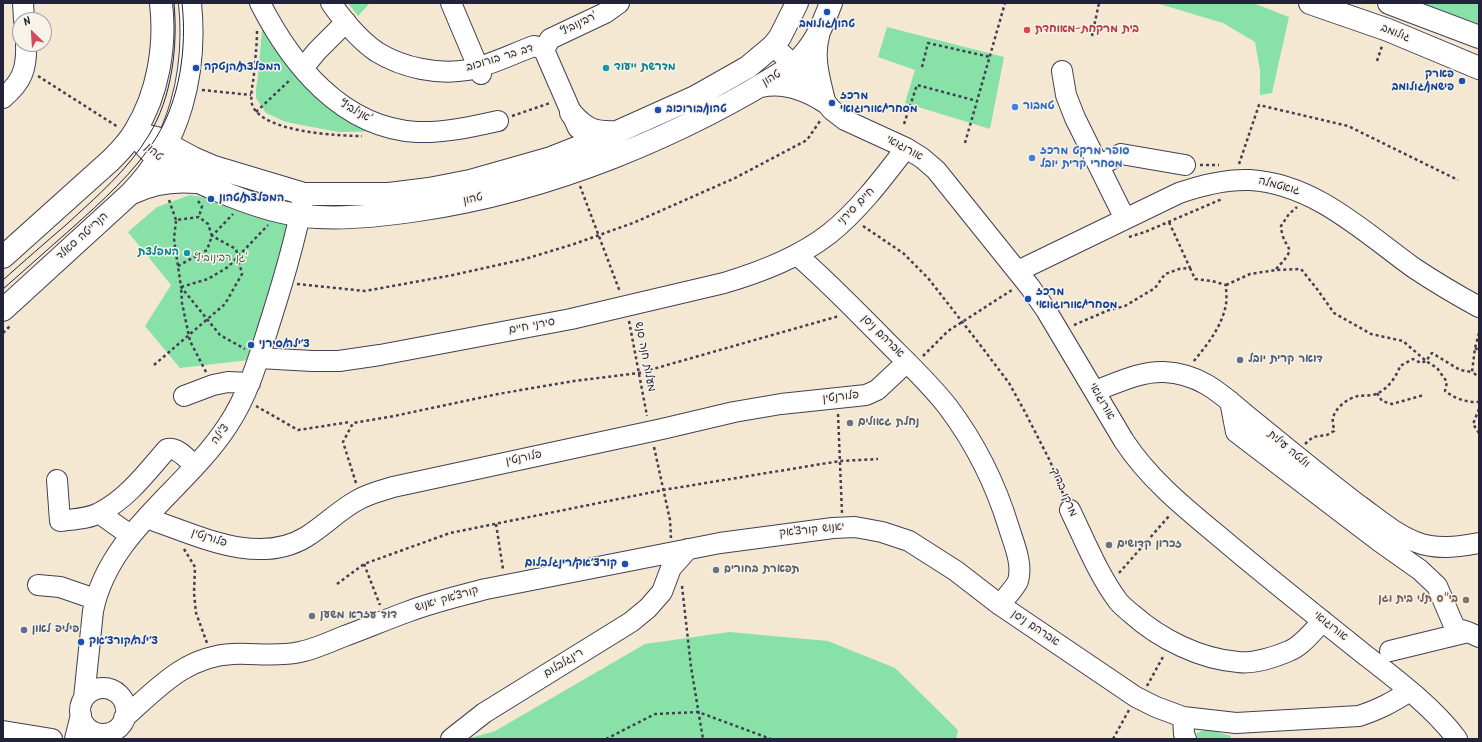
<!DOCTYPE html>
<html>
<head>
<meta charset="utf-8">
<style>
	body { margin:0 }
	#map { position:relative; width:1482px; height:742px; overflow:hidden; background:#f4e8d2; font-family:Kalam,sans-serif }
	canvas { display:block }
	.frame { position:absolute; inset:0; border:4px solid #22223b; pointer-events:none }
	.north { position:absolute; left:12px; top:12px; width:40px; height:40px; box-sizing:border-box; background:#f7f3e8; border:1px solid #a29fa3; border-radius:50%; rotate:335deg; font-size:11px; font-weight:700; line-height:16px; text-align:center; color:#22223b }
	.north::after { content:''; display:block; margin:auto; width:14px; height:18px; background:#d1495b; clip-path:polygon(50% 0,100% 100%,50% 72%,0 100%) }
</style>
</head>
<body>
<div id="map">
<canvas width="1482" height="742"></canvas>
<div class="frame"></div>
<div class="north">N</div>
</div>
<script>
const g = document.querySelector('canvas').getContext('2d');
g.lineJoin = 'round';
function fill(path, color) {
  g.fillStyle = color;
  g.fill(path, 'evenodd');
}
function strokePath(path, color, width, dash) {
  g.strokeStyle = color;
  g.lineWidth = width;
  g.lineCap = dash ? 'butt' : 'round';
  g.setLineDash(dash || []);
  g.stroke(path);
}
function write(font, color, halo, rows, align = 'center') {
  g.font = font + ' Kalam,"Playpen Sans Hebrew",sans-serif';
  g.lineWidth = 3;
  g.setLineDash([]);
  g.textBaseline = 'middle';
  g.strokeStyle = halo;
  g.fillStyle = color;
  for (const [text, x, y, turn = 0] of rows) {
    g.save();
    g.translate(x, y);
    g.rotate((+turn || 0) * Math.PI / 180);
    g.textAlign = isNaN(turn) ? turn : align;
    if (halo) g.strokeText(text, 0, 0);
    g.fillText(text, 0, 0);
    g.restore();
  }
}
const green = new Path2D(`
	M256 3 317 89 397 131 338 132 286 122 266 113 256 98V89L258 76 262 30Z
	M348 3H370L358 16Z
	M1156 3H1253L1289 17 1272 93 1260 95V70L1255 42 1223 23Z
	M1410 3H1479V28Z
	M887 27 1004 57 990 129 905 103 915 70 878 57Z
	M190 195 220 200 291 220 249 360 180 368 145 326 171 285 128 232 157 207Z
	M729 632 828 641 895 668 958 730 956 739H467L495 731 645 644Z
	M1207 729 1231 736 1230 739H1196L1197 733Z`);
const path = new Path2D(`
	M257 31C257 46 255 60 254 74 253 84 250 94 252 104 260 132 338 136 362 136
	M1092 36 1099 3
	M1377 61 1382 46
	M922 67 928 43 990 57
	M38 76 118 127
	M202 90 251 95
	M256 112 291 79
	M512 116 550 103
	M904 124 917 85 977 101
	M965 143 1005 3
	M1239 164 1259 105 1348 126 1458 180
	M1200 165H1219
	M580 186 620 292
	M169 200 176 220
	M198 201 202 206 199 217
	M863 226 903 253 928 278 981 346 1009 383 1025 412 1050 461 1064 496
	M1129 237 1145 232 1222 199
	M178 266 207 250 212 236 208 224 199 217 176 220 174 239 181 287 220 335 245 349
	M1190 268 1195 279 1212 281 1226 285C1226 291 1227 298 1226 304 1222 327 1207 345 1193 362
	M1276 269C1301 243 1283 253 1281 226L1289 214 1297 207
	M297 284 365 291 453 275 525 259 574 244 633 223 735 178 807 140 820 121
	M1226 285 1250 274 1276 270 1301 269 1317 289 1334 313 1371 334 1403 341 1426 361 1437 368 1447 382 1445 391C1454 398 1467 403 1479 402
	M629 321 647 416
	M1074 325 1109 310 1125 306 1155 288 1165 274 1179 269 1190 268 1169 222
	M3 333 10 326
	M1479 333 1475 348 1472 372 1479 377
	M1475 348 1479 350
	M923 356 948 331 1012 290
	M154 365 225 304 242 274 236 249 212 236 233 214
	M206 372 190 341 182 303 181 287 208 279 228 267 268 225
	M1377 393 1382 401 1392 404 1424 395
	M256 406 298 430 350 422
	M1479 409 1473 424 1479 433
	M838 414 842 513
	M1305 444 1313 437 1327 435 1334 431C1334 427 1332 422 1333 418 1335 408 1348 398 1358 396 1364 395 1371 396 1376 394 1387 390 1397 376 1400 366L1413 359 1421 363 1426 361 1432 353 1460 370 1472 372
	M654 447 670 520 671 538
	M356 483 343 442 353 423 394 416 498 394 574 381 639 373 839 316
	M496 524 503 569
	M184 549 195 567 194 593 196 613 207 643
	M364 564 380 605
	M1119 573 1170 515
	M337 584 364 564 450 533 663 490 840 461 878 459
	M682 586 691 667 703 739
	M1147 686 1164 655
	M606 739 655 714 698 712 771 739
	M1113 739 1129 710`);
const minor = new Path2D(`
	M23 3 24 20
	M260 3C291 64 342 128 417 132 444 133 471 127 498 121
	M331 3C343 20 359 40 377 52 403 68 438 75 468 70 491 65 512 54 534 46L538 47 544 50 578 128
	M451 3 481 74
	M773 46 794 65 832 110 845 120 906 148 922 158 936 170 1030 287 1046 310 1124 441C1151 482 1190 512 1227 543 1272 581 1319 618 1365 655 1396 679 1434 708 1457 739
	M544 50 550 39 605 13 619 3
	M303 68 317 51 346 22
	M1062 71 1066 95 1075 118 1125 219
	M3 98C22 82 27 69 26 44
	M1099 166 1121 154 1185 165
	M797 255C825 279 851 306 877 332 901 357 927 380 948 407 975 443 996 485 1009 528 1014 544 1023 564 1018 581 1015 588 1004 599 1000 605
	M1018 271 1179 193C1202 185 1226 179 1250 180 1315 184 1364 232 1414 268 1435 282 1457 295 1479 307
	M259 358 312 361H339L380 355 571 319 724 283C761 272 798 258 829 234 859 210 883 178 906 148
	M1095 391C1117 383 1140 371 1164 372 1203 374 1223 396 1251 419 1287 448 1323 478 1360 506 1378 519 1395 534 1416 542 1436 550 1458 547 1479 543
	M184 396 213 385 228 382 250 383
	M1230 401 1236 432 1379 541 1420 570 1437 586 1455 628 1468 632 1479 637
	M57 480 60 521C73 519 88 519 99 513 127 499 147 472 167 449 178 447 187 459 195 466
	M1070 510C1085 541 1098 574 1118 601 1122 606 1127 610 1132 614 1160 639 1200 659 1238 662 1253 664 1275 657 1289 651 1302 646 1313 631 1323 621
	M99 513 130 535
	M146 518C195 534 257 567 306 537 324 526 338 511 356 501 367 494 380 491 393 487L662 429 734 412 781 404 866 395 877 390 907 362
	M38 585 60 587 95 599
	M1390 651 1468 632
	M80 711a23 23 0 1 1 46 0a23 23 0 1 1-46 0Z
	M84 698 93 611C109 532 186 490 228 425 250 392 260 353 272 316 284 278 296 238 303 199
	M1183 717 1184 734 1186 739
	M124 718C157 689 185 656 233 654 255 653 278 657 300 652 314 649 328 643 342 637 364 629 385 620 407 612 433 602 459 596 486 589L720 543 833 528 855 527 882 532 909 541 956 571 1000 605 1136 697 1156 707 1183 717 1236 723 1359 716C1380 709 1391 703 1410 691
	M3 731 52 739
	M75 739 81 715
	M451 739 484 713 631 622 648 608 662 592 671 568 688 549`);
const major = new Path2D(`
	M1310 3 1388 30 1479 68
	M1389 3 1479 37
	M818 36C812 58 819 80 824 101
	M761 86C784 81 805 89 824 101
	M571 113C586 130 594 133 616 132
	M135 133C153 162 184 176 215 189 247 203 283 216 318 217 352 219 385 215 418 210 549 191 683 136 794 65 815 45 821 29 831 3
	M135 133 156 138 193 158 214 167 304 194H389L429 189 470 181 551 158 617 132 695 97 748 67 773 46 780 37 797 3
	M132 193C152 183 174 180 196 182
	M3 257 111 160C120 151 129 142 135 131 158 94 166 46 161 3
	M3 310 131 193C180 143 197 72 190 3`);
const tram = new Path2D(`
	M3 280C24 261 45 243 67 224 96 197 128 170 149 135 172 97 178 47 174 3
	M3 289C26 269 48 249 71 229 102 201 134 173 156 138 180 99 187 48 182 3`);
const markers = [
	[827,12,4,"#1a4fb4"],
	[1027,30,4,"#e0444e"],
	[196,68,4,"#1a4fb4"],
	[606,68,4,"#0f9aa8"],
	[1462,81,4,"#1a4fb4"],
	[832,103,4,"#1a4fb4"],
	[1015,107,4,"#3f7fe0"],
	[658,110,4,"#1a4fb4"],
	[1032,158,4,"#3f7fe0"],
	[211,199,4,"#1a4fb4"],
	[187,253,4,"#0f9aa8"],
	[1028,299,4,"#1a4fb4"],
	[251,345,4,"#1a4fb4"],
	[1240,360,4,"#5c6f8a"],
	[850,423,4,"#6b7280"],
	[1109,545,4,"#6b7280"],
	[625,564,4,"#1a4fb4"],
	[716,570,4,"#6b7280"],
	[1466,600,4,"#8d6e63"],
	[312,616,4,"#6b7280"],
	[24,630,4,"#5c6f8a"],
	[81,642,4,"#1a4fb4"]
];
const streetNames = [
	["רבינוביץ'",579,25,-26],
	["גולומב",1395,34,21],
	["דב בר בורוכוב",500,59,-17],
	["טהון",772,79,-31],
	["אנילביץ'",355,112,29],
	["אורוגואי",904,149,29],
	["טהון",153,153,42],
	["גואטמלה",1279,187,15],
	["טהון",473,200,-12],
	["חיים סירני",857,207,-46],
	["הנרייטה סאלד",83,237,-42],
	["סירני חיים",532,327,-11],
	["אברהם ניסן",882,337,45],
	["מעלות חנה סנש",644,357,79],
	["פלורנטין",841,398,-6],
	["אורוגואי",1101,402,60],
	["צ'ילה",221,435,-53],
	["וולטה עילית",1288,450,40],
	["פלורנטין",524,459,-12],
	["מרקו ברוך",1063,493,67],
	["יאנוש קורצ'אק",812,531,-6],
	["פלורנטין",209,539,18],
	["קורצ'אק יאנוש",447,600,-16],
	["אורוגואי",1330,627,38],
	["אברהם ניסן",1035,629,34],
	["רינגלבלום",564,664,-32]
];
const transitNames = [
	["טהון/גולומב",827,25,"center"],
	["המפלצת/הנטקה",204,68],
	["פארק",1454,75,"right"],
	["פישמן/גולומב",1454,88,"right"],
	["מרכז",840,97],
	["מסחרי/אורוגואי",840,110],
	["טהון/בורוכוב",666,110],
	["המפלצת/טהון",219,199],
	["מרכז",1036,293],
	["מסחרי/אורוגוואי",1036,306],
	["צ׳ילה/סירני",259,345],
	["קורצ׳אק/רינגלבלום",617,564,"right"],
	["צ׳ילה/קורצ׳אק",89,642]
];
const healthNames = [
	["בית מרקחת-מאוחדת",1035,30]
];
const cultureNames = [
	["מדרשת ייעוד",614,68],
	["המפלצת",179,253,"right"]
];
const shopNames = [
	["טמבור",1023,107],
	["סופר מרקט מרכז",1040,152],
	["מסחרי קרית יובל",1040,165]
];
const parkNames = [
	["גן רבינוביץ'",221,259]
];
const serviceNames = [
	["דואר קרית יובל",1248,360],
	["פיליפ לאון",32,630]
];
const worshipNames = [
	["נחלת גאולים",858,423],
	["זכרון קדושים",1117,545],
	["תפארת בחורים",724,570],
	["דוד עזרא משען",320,616]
];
const educationNames = [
	["בי\"ס תלי בית וגן",1458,600]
];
fill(green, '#88e2a7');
strokePath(minor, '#424052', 22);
strokePath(major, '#424052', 24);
strokePath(path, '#424052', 2.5, [3, 3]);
strokePath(minor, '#fff', 20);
strokePath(major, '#fff', 22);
strokePath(tram, '#22223b', 1);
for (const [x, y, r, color] of markers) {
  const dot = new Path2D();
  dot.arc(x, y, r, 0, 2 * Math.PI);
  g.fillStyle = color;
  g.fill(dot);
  strokePath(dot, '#f7f3e8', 1.5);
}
write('11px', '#22223b', '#f7f3e8', streetNames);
write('bold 11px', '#164399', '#f7f3e8', transitNames, 'left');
write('bold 11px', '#be3a42', '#f7f3e8', healthNames, 'left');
write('bold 11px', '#0d838f', '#f7f3e8', cultureNames, 'left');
write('bold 11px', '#366cbe', '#f7f3e8', shopNames, 'left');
write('11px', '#415c5b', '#f7f3e8', parkNames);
write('bold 11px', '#4e5e75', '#f7f3e8', serviceNames, 'left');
write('bold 11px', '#5b616d', '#f7f3e8', worshipNames, 'left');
write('bold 11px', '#785e54', '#f7f3e8', educationNames, 'right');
</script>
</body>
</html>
